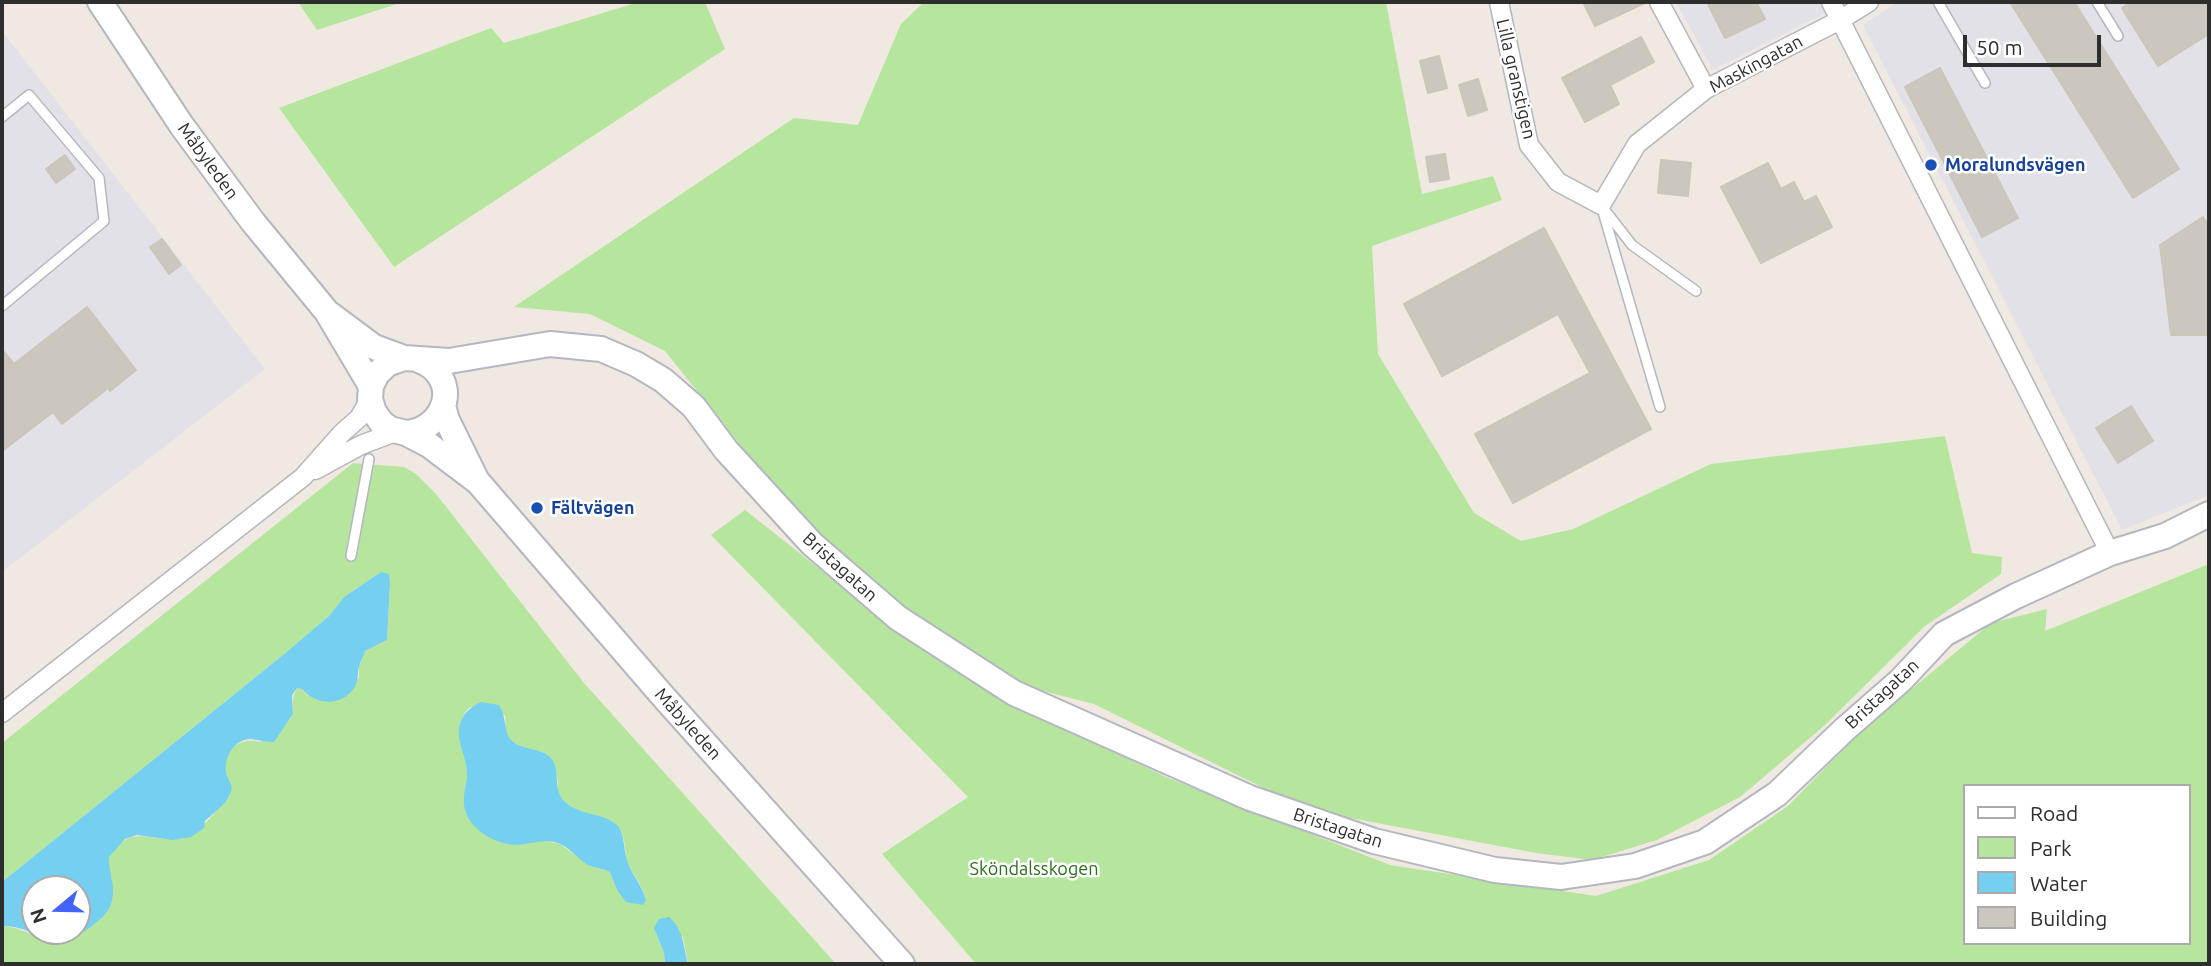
<!DOCTYPE html>
<html>
<head>
<meta charset="utf-8">
<style>
	body { margin:0 }
	#map { position:relative; width:2211px; height:966px; overflow:hidden; background:#efe9e1; font-family:Ubuntu,sans-serif }
	canvas { display:block }
	.frame { position:absolute; inset:0; border:4px solid #2e2e2e; pointer-events:none }
	.legend { position:absolute; left:1963px; top:784px; width:228px; height:161px; box-sizing:border-box; background:#fff; border:2px solid #ababab; margin:0; padding:9px 12px; list-style:none; font-size:21px; color:#2e2e2e }
	.legend li { display:flex; align-items:center; gap:14px; height:35px }
	.legend b { width:35px; border:2px solid #ababab }
	.north { position:absolute; left:21px; top:875px; width:70px; height:70px; box-sizing:border-box; background:#fff; border:2px solid #ababab; border-radius:50%; rotate:251deg; font-size:19px; font-weight:700; line-height:28px; text-align:center; color:#2e2e2e }
	.north::after { content:''; display:block; margin:auto; width:24px; height:32px; background:#4264fb; clip-path:polygon(50% 0,100% 100%,50% 72%,0 100%) }
	.scale { position:absolute; left:1963px; top:35px; width:138px; height:32px; box-sizing:border-box; border:4px solid #2e2e2e; border-top:0; padding-left:9px; font-size:21px; line-height:24px; white-space:nowrap; color:#2e2e2e; -webkit-text-stroke:5px #fff; paint-order:stroke }
</style>
</head>
<body>
<div id="map">
<canvas width="2211" height="966"></canvas>
<div class="frame"></div>
<ul class="legend">
<li><b style="height:9px;background:#fff"></b>Road</li>
<li><b style="height:19px;background:#b6e59e"></b>Park</li>
<li><b style="height:19px;background:#75cff0"></b>Water</li>
<li><b style="height:19px;background:#cbc7bf"></b>Building</li>
</ul>
<div class="north">N</div>
<div class="scale">50 m</div>
</div>
<script>
const g = document.querySelector('canvas').getContext('2d');
g.lineJoin = 'round';
function fill(path, color) {
  g.fillStyle = color;
  g.fill(path, 'evenodd');
}
function strokePath(path, color, width, dash) {
  g.strokeStyle = color;
  g.lineWidth = width;
  g.lineCap = dash ? 'butt' : 'round';
  g.setLineDash(dash || []);
  g.stroke(path);
}
function write(font, color, halo, rows, align = 'center') {
  g.font = font + ' Ubuntu,sans-serif';
  g.lineWidth = 5;
  g.setLineDash([]);
  g.textBaseline = 'middle';
  g.strokeStyle = halo;
  g.fillStyle = color;
  for (const [text, x, y, turn = 0] of rows) {
    g.save();
    g.translate(x, y);
    g.rotate((+turn || 0) * Math.PI / 180);
    g.textAlign = isNaN(turn) ? turn : align;
    if (halo) g.strokeText(text, 0, 0);
    g.fillText(text, 0, 0);
    g.restore();
  }
}
const industrial = new Path2D(`
	M1676 2H1843L1827 12 1713 70Z
	M1898 2H2209V495L2122 530 1863 25Z
	M2 31 265 369 2 572Z`);
const green = new Path2D(`
	M298 2H403L317 30Z
	M639 2H705L725 49 394 267 279 108 491 28 504 43Z
	M924 2H1386L1422 194 1493 176 1502 200 1372 246 1378 354 1474 513 1521 541 1573 529 1711 464 1945 436 1972 553 2002 557 2001 574 1925 626 1824 726 1740 797 1657 840 1592 860 1536 853 1308 810 1094 704 1011 683 872 592 757 466 665 351 590 314 514 307 794 118 858 125 901 24Z
	M353 463 404 467 416 474 436 494 584 683 836 964H688L683 937 654 928 664 953 665 964H2V926C22 926 39 942 59 941 85 941 94 921 104 901 106 895 112 887 112 881 112 876 109 871 108 866 107 855 116 845 125 840 139 830 167 844 188 837 199 834 220 805 230 796 233 783 223 775 225 762 227 744 246 738 260 742 269 735 288 726 292 716 295 706 290 700 297 688L302 689 308 696 359 678V667L365 651 387 640 390 583 381 572 344 597 329 616 283 655 2 882V743ZM470 707 505 715C506 720 505 728 506 733 511 747 531 749 543 752 548 760 554 768 557 777 559 784 556 791 561 798 575 818 604 811 619 828 626 837 624 850 627 860 632 874 642 884 646 899L617 890 611 872 590 866 560 844 539 840 466 814C463 798 466 791 467 776 469 749 446 731 470 707Z
	M745 510 869 608 1003 698 1166 777 1390 865 1596 896 1709 860 1788 806 1860 732 1991 623 2047 609 2045 631 2209 564V964H976L882 854 968 797 711 535ZM1964 786H2188V943H1964Z`);
const water = new Path2D(`
	M381 572 389 574 390 583 387 640 365 651C364 656 360 662 359 667 357 675 359 680 354 688 342 707 315 705 302 689L297 688 292 695 293 714 274 742C266 742 259 740 251 739 233 739 222 760 227 776 229 782 233 785 231 792 228 803 213 813 205 821L204 828 191 837 173 840 137 835 125 839 109 857C108 871 116 885 112 900 110 911 102 918 93 925 52 959 41 926 2 926V882L283 655 329 616 344 597ZM35 889H77V931H35Z
	M481 702 499 705C507 718 504 733 511 740 523 752 544 746 553 761 560 774 553 790 564 801 578 815 597 812 613 822 625 829 623 844 626 856 629 872 642 884 646 900L643 905 626 902 617 890 610 872C604 869 596 868 590 866 579 861 571 848 560 844 545 838 532 844 518 845 498 845 473 832 466 813 461 800 466 789 467 776 467 767 465 758 462 750 455 727 459 713 481 702Z
	M669 917C684 930 683 946 688 964H665L664 953 654 928 659 919Z`);
const building = new Path2D(`
	M1583 2H1647L1595 26Z
	M1707 2H1756L1765 19 1725 38Z
	M2010 2H2074L2179 169 2133 198Z
	M2131 2H2209V34L2158 66 2122 8Z
	M1641 37 1654 62 1610 85 1619 104 1585 122 1562 78Z
	M1439 56 1447 88 1428 93 1420 61Z
	M1940 68 2018 218 1982 237 1905 87Z
	M1478 79 1487 110 1468 116 1459 85Z
	M1445 154 1449 179 1430 182 1426 157Z
	M65 155 75 169 56 183 46 169Z
	M1661 160 1691 163 1688 196 1658 193Z
	M1768 163 1781 189 1794 182 1804 202 1816 196 1832 227 1761 263 1721 187Z
	M2203 217 2209 227V335H2171L2160 245Z
	M1544 228 1651 429 1513 503 1475 434 1590 373 1558 314 1442 376 1404 304Z
	M162 239 181 265 169 274 150 247Z
	M87 307 136 370 110 391 108 388 62 424 53 412 2 451V349L14 364Z
	M2131 406 2153 441 2118 463 2096 428Z`);
const lane = new Path2D(`
	M1938 2 1985 83
	M2097 2 2118 36
	M2 117 29 95 99 178 104 221 2 306
	M1601 205 1660 407
	M1604 209 1632 245 1696 291
	M351 556 369 459`);
const street = new Path2D(`
	M1499 2 1529 145 1558 182 1601 205 1637 144 1706 89 1840 20 1869 2
	M1659 2 1706 89
	M1831 2 2110 553
	M315 470 361 445 398 431
	M2 713 303 477 342 433 359 418 370 399`);
const secondary = new Path2D(`
	M100 2 182 126 253 222 327 312 371 386
	M327 312 374 347 404 358 449 361 550 344 601 349 636 364 663 380 694 407 726 450 812 544 898 618 1014 693 1250 798 1374 841 1495 870 1561 877 1635 866 1705 842 1777 794 1845 729 1901 680 1944 634 2016 596 2110 553 2165 536 2209 514
	M404 358 387 364 377 374 371 386 370 399 374 412 381 422 390 429 406 433 429 445 478 482 661 694 902 964
	M443 406 447 420 477 481
	M406 433C438 431 459 394 434 369 430 365 424 362 419 360`);
const markers = [
	[1931,165,7,"#1a4fb4"],
	[537,508,7,"#1a4fb4"]
];
const streetNames = [
	["Maskingatan",1756,64,-28],
	["Lilla granstigen",1516,79,77],
	["Måbyleden",208,161,54],
	["Bristagatan",840,567,42],
	["Bristagatan",1882,694,-43],
	["Måbyleden",688,724,48],
	["Bristagatan",1338,828,18]
];
const transitNames = [
	["Moralundsvägen",1945,165],
	["Fältvägen",551,508]
];
const parkNames = [
	["Sköndalsskogen",1034,869]
];
fill(industrial, '#e3e1e8');
fill(green, '#b6e59e');
fill(water, '#75cff0');
fill(building, '#cbc7bf');
strokePath(building, '#cbc5ba', 2);
strokePath(lane, '#b4b7c1', 12);
strokePath(street, '#b4b7c1', 21);
strokePath(secondary, '#b4b7c1', 28);
strokePath(lane, '#fff', 9);
strokePath(street, '#fff', 18);
strokePath(secondary, '#fff', 24);
for (const [x, y, r, color] of markers) {
  const dot = new Path2D();
  dot.arc(x, y, r, 0, 2 * Math.PI);
  g.fillStyle = color;
  g.fill(dot);
  strokePath(dot, '#fff', 2.5);
}
write('18px', '#2e2e2e', '#fff', streetNames);
write('bold 18px', '#164399', '#fff', transitNames, 'left');
write('18px', '#2c6e1b', '#fff', parkNames);
</script>
</body>
</html>
